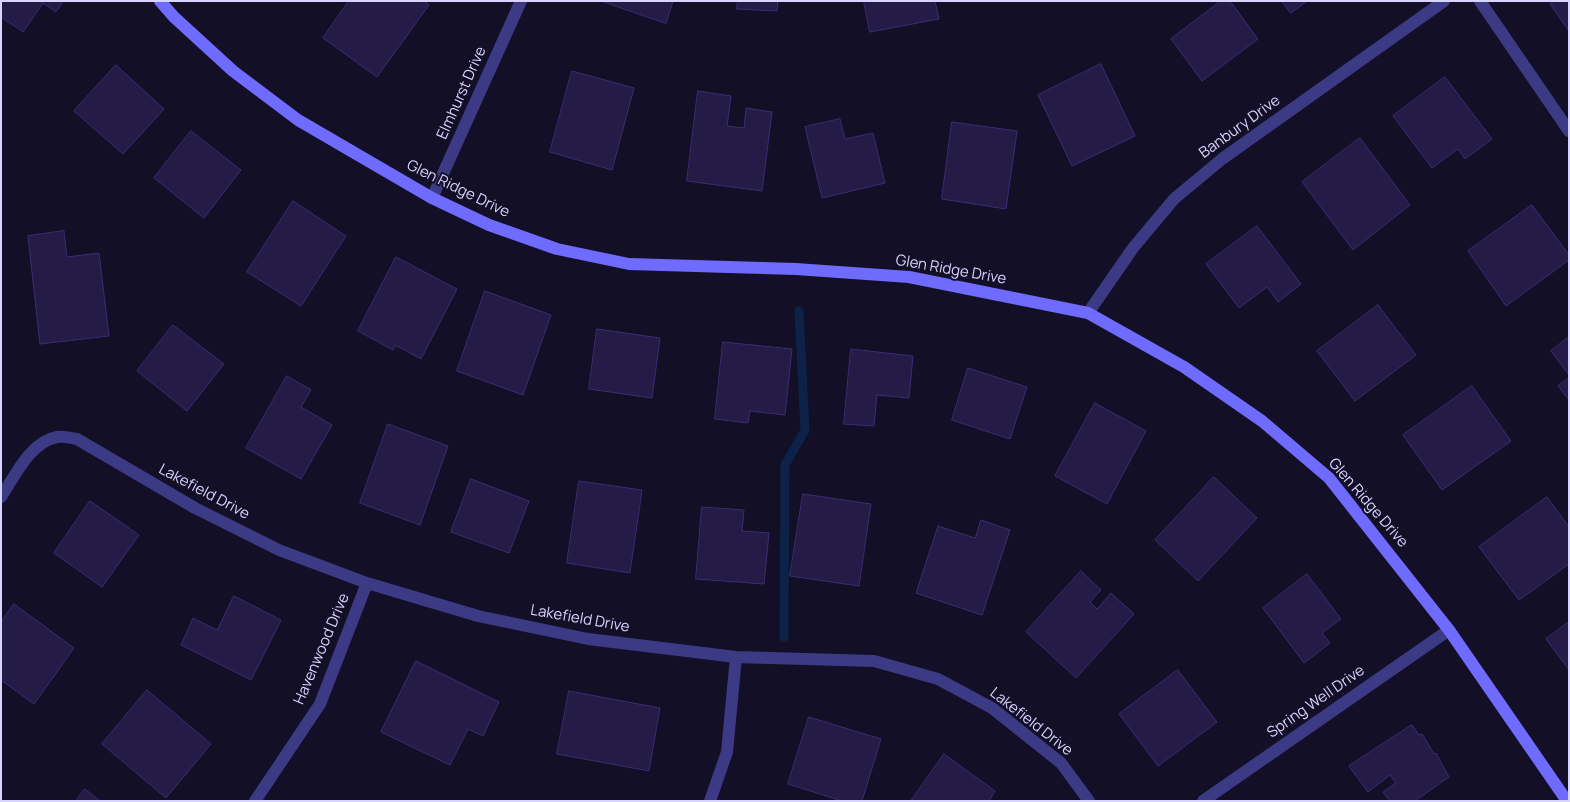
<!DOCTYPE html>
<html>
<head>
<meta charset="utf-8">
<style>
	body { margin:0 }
	#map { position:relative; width:1570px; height:802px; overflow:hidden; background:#130f26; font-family:Manrope,sans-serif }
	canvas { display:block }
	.frame { position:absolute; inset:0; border:2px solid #d9d4ff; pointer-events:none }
</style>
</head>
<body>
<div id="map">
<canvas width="1570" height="802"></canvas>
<div class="frame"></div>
</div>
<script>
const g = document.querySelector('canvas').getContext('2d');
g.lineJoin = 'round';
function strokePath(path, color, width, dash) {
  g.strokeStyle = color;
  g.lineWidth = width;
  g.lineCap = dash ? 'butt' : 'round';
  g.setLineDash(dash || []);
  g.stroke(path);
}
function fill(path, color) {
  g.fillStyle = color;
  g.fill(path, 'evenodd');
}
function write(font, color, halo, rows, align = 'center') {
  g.font = font + ' Manrope,sans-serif';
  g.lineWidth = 4;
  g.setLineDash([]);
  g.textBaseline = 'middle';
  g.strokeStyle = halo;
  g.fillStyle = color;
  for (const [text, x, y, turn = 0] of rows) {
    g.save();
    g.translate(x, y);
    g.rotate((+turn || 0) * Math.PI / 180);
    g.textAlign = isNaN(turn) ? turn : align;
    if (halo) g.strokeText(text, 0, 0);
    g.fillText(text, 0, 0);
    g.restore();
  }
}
const stream = new Path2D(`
	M784 637 785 465 805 430 799 311`);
const building = new Path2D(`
	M1 1H63L56 12 43 3 23 32 1 17Z
	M349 1H424L429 5 377 77 323 38Z
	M601 1H673L666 23Z
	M738 1H778L777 11 737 9Z
	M864 1H935L939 19 870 32Z
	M1221 1H1230L1258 39 1202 81 1171 39Z
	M1282 1H1307L1291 13Z
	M1553 1H1569V31L1550 4Z
	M1101 64 1135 136 1072 166 1038 95Z
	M116 65 164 109 123 154 74 111Z
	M572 71 634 88 612 170 550 152Z
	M1445 77 1492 139 1465 159 1458 149 1432 168 1393 116Z
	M698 91 731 96 727 126 744 128 746 108 772 112 762 191 687 181Z
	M840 119 845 139 873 133 885 183 822 198 805 127Z
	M952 122 1017 131 1006 209 942 199Z
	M191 131 241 170 204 218 154 178Z
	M1360 138 1410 205 1353 250 1302 182Z
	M293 201 346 236 301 306 247 272Z
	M1532 205 1569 255V260L1506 306 1468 251Z
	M1257 226 1301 284 1278 302 1267 287 1239 308 1206 264Z
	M64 231 67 257 99 253 109 336 40 344 28 236Z
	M396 257 457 289 421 359 395 345 393 350 358 331Z
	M485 291 551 315 523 395 457 371Z
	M1378 305 1416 355 1355 401 1317 351Z
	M173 325 224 364 187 411 137 371Z
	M597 329 660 338 652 398 589 389Z
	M1569 337V375L1551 351Z
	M723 342 792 349 785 415 750 411 748 423 715 419Z
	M851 349 913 356 909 398 877 395 874 426 844 424Z
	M968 368 1027 387 1010 439 952 420Z
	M287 376 311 390 301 407 332 425 301 479 246 448Z
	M1569 378V400L1558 386Z
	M1472 386 1511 441 1442 490 1403 435Z
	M1095 403 1146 431 1107 504 1055 476Z
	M388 424 448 446 420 525 360 503Z
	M1214 477 1257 518 1198 581 1155 540Z
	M471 479 529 501 509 553 451 532Z
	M579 481 642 490 630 573 567 563Z
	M803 494 871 504 859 586 790 576Z
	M1547 497 1569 527V564L1519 600 1479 547Z
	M90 501 139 535 102 587 54 553Z
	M702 507 744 510 742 531 769 533 764 584 696 579Z
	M981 520 1010 530 982 615 916 593 938 526 975 538Z
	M1081 571 1101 590 1090 602 1097 609 1111 593 1134 614 1076 678 1026 632Z
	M1307 574 1341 619 1322 633 1330 643 1304 663 1263 608Z
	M234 596 281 620 251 680 181 645 193 618 217 630Z
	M14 604 74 648 34 704 1 680V622Z
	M1569 622V670L1546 639Z
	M416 661 499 702 483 736 468 729 450 765 381 732Z
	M1178 670 1217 722 1158 766 1119 714Z
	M147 690 211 744 166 798 102 744Z
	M569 691 660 708 649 771 557 754Z
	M809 717 881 739 862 801H842L788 784Z
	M1412 725 1419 735 1422 734 1424 737 1434 754 1436 753 1449 777 1415 801H1390L1383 792 1396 783 1390 775 1368 792 1349 766Z
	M944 754 995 791 989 801H911Z
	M85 789 100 801H76Z`);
const street = new Path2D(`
	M1480 1 1569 131
	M432 198 521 1
	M1088 313 1133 248 1174 199 1222 159 1444 1
	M1 497C15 476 30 442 57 437 63 436 71 438 77 439L195 508 279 550 367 583 478 616 588 639 736 657 874 661 938 679 992 708 1061 763 1089 801
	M255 801 320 704 367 583
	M710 801 727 752 736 657
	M1203 801 1449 630`);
const secondary = new Path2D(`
	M160 1 174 17 233 71 298 120 432 198 489 225 557 249 629 264 796 269 909 277 1088 313 1184 367 1262 421 1329 478 1449 630 1567 801`);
const streetNames = [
	["Elmhurst Drive",462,93,-66],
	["Banbury Drive",1240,127,-36],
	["Glen Ridge Drive",458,189,26],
	["Glen Ridge Drive",951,270,10],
	["Lakefield Drive",204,492,28],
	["Glen Ridge Drive",1368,503,49],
	["Lakefield Drive",580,619,10],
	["Havenwood Drive",322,649,-67],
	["Spring Well Drive",1316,702,-35],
	["Lakefield Drive",1031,722,38]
];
strokePath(stream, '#0c2248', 9);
fill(building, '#241b47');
strokePath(building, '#3b2d73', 1);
strokePath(street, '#3d3a85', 12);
strokePath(secondary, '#6f6bff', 12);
write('15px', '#d9d4ff', '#130f26', streetNames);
</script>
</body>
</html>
